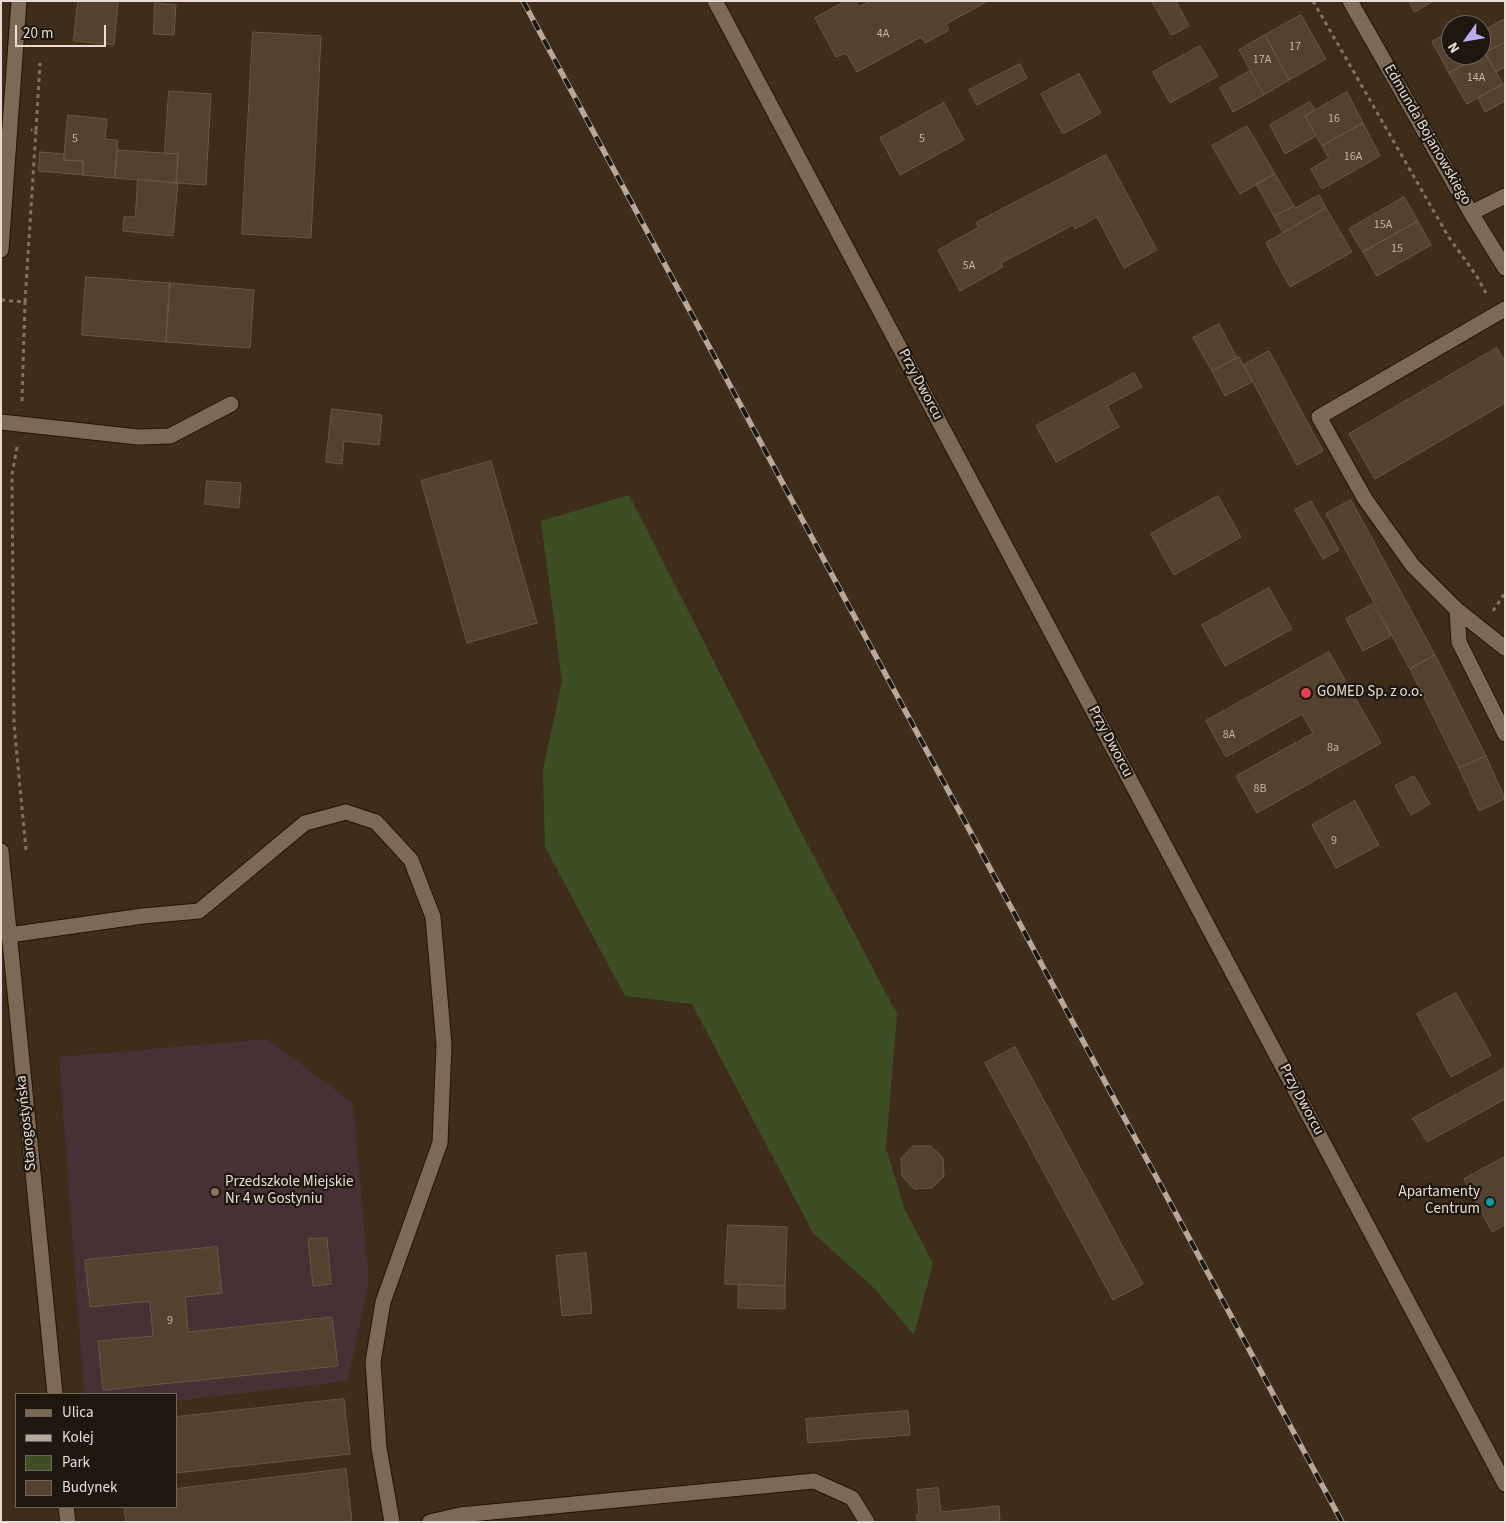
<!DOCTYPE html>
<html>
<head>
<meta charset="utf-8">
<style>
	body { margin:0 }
	#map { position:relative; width:1506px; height:1523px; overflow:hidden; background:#3d2d1a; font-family:"Source Sans 3",sans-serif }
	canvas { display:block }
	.frame { position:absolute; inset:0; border:2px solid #e7ddd2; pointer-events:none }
	.legend { position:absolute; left:15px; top:1393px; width:162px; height:115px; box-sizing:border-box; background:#1e170f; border:1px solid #6e665d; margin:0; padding:6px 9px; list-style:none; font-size:15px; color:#e7ddd2 }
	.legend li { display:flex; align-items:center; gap:10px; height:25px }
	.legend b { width:25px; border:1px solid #6e665d }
	.north { position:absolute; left:1441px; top:15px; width:50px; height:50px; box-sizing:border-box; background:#1e170f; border:1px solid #6e665d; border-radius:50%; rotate:238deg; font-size:14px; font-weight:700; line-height:20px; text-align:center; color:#e7ddd2 }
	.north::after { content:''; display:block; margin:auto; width:18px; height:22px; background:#bbaaf6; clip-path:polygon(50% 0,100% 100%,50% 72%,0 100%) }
	.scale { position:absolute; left:15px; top:25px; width:91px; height:22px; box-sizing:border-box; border:2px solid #e7ddd2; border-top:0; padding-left:6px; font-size:15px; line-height:18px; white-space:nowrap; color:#e7ddd2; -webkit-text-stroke:4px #1e170f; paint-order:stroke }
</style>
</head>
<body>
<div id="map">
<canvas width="1506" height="1523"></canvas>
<div class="frame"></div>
<ul class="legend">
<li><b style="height:6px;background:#7c6a56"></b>Ulica</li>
<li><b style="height:6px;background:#b5a99c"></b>Kolej</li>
<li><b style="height:14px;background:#3e4e24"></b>Park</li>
<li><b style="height:14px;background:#53422f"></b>Budynek</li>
</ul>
<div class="north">N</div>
<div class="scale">20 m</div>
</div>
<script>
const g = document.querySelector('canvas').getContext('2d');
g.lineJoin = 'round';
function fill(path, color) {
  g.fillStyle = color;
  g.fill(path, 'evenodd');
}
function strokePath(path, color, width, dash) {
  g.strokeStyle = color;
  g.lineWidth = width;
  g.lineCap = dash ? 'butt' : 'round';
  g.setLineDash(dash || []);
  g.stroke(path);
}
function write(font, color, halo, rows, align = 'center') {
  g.font = font + ' "Source Sans 3",sans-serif';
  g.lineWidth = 4.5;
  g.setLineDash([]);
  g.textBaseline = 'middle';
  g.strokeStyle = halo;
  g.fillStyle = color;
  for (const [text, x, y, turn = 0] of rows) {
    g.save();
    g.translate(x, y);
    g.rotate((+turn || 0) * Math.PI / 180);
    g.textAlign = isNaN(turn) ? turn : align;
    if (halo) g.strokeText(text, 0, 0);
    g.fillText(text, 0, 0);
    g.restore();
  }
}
const education = new Path2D(`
	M267 1039 353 1103 369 1281 348 1381 176 1401V1394H84L59 1057Z`);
const green = new Path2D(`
	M629 495 801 832 897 1014 886 1148 905 1210 933 1263 914 1335 874 1288 813 1233 692 1004 625 996 545 847 543 770 562 681 541 521Z`);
const building = new Path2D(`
	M78 1H118L114 45 74 41Z
	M846 1H856L859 7 870 1H988L946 24 949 30 925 43 921 37 857 72 846 53 836 57 815 18Z
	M1152 1H1176L1189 26 1172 35Z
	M1409 1H1433L1415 12Z
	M155 3 176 5 174 35 154 34Z
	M1301 15 1326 59 1289 80 1265 35Z
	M1505 19V42L1485 53 1481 46V32Z
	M1451 31V55H1481V46L1485 53 1449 73 1432 42Z
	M253 32 321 36 311 238 242 234Z
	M1265 35 1289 80 1264 95 1239 50Z
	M1505 42V67L1496 72 1485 53Z
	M1200 46 1218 76 1170 103 1153 72Z
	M1485 53 1503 84 1467 104 1449 73Z
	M1020 64 1027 78 977 105 969 90Z
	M1250 71 1264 95 1233 112 1220 88Z
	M1079 74 1101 113 1063 134 1041 94Z
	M1503 84 1505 87V101L1485 112 1478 98Z
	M169 91 211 94 206 185 176 183 178 154 165 153Z
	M1347 92 1363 123 1322 146 1305 116Z
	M1310 102 1315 110 1305 116 1316 136 1285 154 1270 125Z
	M944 103 964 140 900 175 880 138Z
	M68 115 107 119 105 139 118 140 115 178 83 175V161L64 160Z
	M1363 123 1380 156 1322 189 1311 169 1329 158 1322 146Z
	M1247 126 1275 174 1240 194 1212 146Z
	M117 150 178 154 176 183 115 178Z
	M40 152 64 154V160L83 161V175L39 171Z
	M1106 155 1157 250 1124 268 1097 217 1075 229 1073 225 1001 263 1003 267 960 291 938 250 979 227 976 223Z
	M1275 174 1294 206 1274 216 1256 184Z
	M138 179 178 183 173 236 123 231 124 217H135Z
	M1319 195 1326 208 1283 233 1274 216 1294 206 1295 208Z
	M1404 197 1418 221 1363 252 1349 229Z
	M1326 208 1352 252 1290 287 1266 243Z
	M1418 221 1431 245 1377 276 1363 252Z
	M86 277 170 283 166 342 82 335Z
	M170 283 254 290 250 348 166 342Z
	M1219 324 1237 358 1212 371 1193 338Z
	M1497 348 1505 362V403L1375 479 1349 434Z
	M1269 351 1323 451 1297 465 1244 365Z
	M1239 357 1252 382 1225 396 1212 371Z
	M1134 373 1142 387 1107 406 1119 427 1056 462 1036 426Z
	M332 409 382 415 379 445 344 441 342 464 326 462Z
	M491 461 537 623 467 643 421 481Z
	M207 481 241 483 239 508 205 504Z
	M1218 496 1241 537 1174 575 1151 534Z
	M1351 500 1435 655 1410 669 1326 514Z
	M1311 501 1339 550 1323 559 1295 510Z
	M1269 588 1292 629 1225 666 1202 625Z
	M1373 604 1391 636 1363 651 1346 619Z
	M1329 652 1381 743 1257 813 1236 776 1313 733 1302 714 1226 757 1206 721Z
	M1435 655 1486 756 1459 768 1410 669Z
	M1486 756 1505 799 1479 811 1459 768Z
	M1414 776 1430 804 1411 815 1395 786Z
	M1355 801 1379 845 1336 868 1312 825Z
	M1456 993 1491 1055 1451 1077 1417 1014Z
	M1015 1047 1143 1284 1113 1300 985 1063Z
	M1505 1068V1099L1427 1142 1414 1120 1412 1119Z
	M913 1146H931L943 1158 944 1176 932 1188 914 1189 902 1176 901 1159Z
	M1505 1157V1225L1492 1232 1464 1179Z
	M728 1225 787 1227 785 1286 725 1284Z
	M327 1238 331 1284 313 1286 308 1239Z
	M217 1247 222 1293 185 1297 188 1332 332 1317 338 1366 103 1390 98 1341 153 1336 150 1301 90 1307 85 1260Z
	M586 1253 592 1313 562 1316 556 1256Z
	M739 1284 785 1286V1309L738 1308Z
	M344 1399 350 1454 176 1473V1417Z
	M908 1411 910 1435 808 1443 806 1419Z
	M346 1469 352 1522H126L124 1507H176V1489Z
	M938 1488 941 1512 999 1506 1000 1522H918L916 1515 919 1514 917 1490Z`);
const path = new Path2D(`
	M1313 1 1448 236 1476 275 1486 293
	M36 130 40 63
	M1 300 25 302 36 130H31
	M22 401 25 302
	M17 447 12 475 14 724 26 850
	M1493 611 1505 593`);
const minor = new Path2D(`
	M715 1 1505 1484
	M1350 1 1471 213 1505 268
	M1471 213 1505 196
	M1 250 19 1
	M1505 309 1319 417 1365 499 1413 566 1457 610 1505 648
	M1 422 138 437 170 436 231 404
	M1457 610 1459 642 1505 734
	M1 851 55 1394
	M9 935 143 916 199 911 305 823 346 812 376 822 411 860 433 917 444 1045 440 1143 383 1302 373 1362 379 1448 392 1522
	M66 1507 68 1522
	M430 1522 460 1515 814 1481 852 1498 867 1522`);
const rail = new Path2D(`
	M523 1 1342 1522`);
const markers = [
	[1306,693,6,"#e0444e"],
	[215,1192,5,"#8d6e63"],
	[1490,1202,5,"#0f9aa8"]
];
const numberNames = [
	["4A",883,34],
	["17",1295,47],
	["17A",1262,60],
	["14A",1476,78],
	["16",1334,119],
	["5",75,139],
	["5",922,139],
	["16A",1353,157],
	["15A",1383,225],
	["15",1397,249],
	["5A",969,266],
	["8A",1229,735],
	["8a",1333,748],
	["8B",1260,789],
	["9",1334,841],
	["9",170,1321]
];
const streetNames = [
	["Edmunda Bojanowskiego",1427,135,60],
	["Przy Dworcu",920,385,62],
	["Przy Dworcu",1110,742,62],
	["Przy Dworcu",1301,1100,62],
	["Starogostyńska",27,1123,-96]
];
const poiNames = [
	["GOMED Sp. z o.o.",1317,693],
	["Przedszkole Miejskie",225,1183],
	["Nr 4 w Gostyniu",225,1200],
	["Apartamenty",1480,1193,"right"],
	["Centrum",1480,1210,"right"]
];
fill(education, '#463234');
fill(green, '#3e4e24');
fill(building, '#53422f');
strokePath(building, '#695844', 1);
strokePath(minor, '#231504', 17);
strokePath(path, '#817464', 3, [4, 4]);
strokePath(minor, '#7c6a56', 15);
strokePath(rail, '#b5a99c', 5.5);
strokePath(rail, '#1e170f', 4, [11]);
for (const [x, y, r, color] of markers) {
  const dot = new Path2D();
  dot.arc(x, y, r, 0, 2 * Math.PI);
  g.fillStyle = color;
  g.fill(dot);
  strokePath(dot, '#1e170f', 2);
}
write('12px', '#c2b6a9', null, numberNames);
write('15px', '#e7ddd2', '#1e170f', streetNames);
write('15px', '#e7ddd2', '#1e170f', poiNames, 'left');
</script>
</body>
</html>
